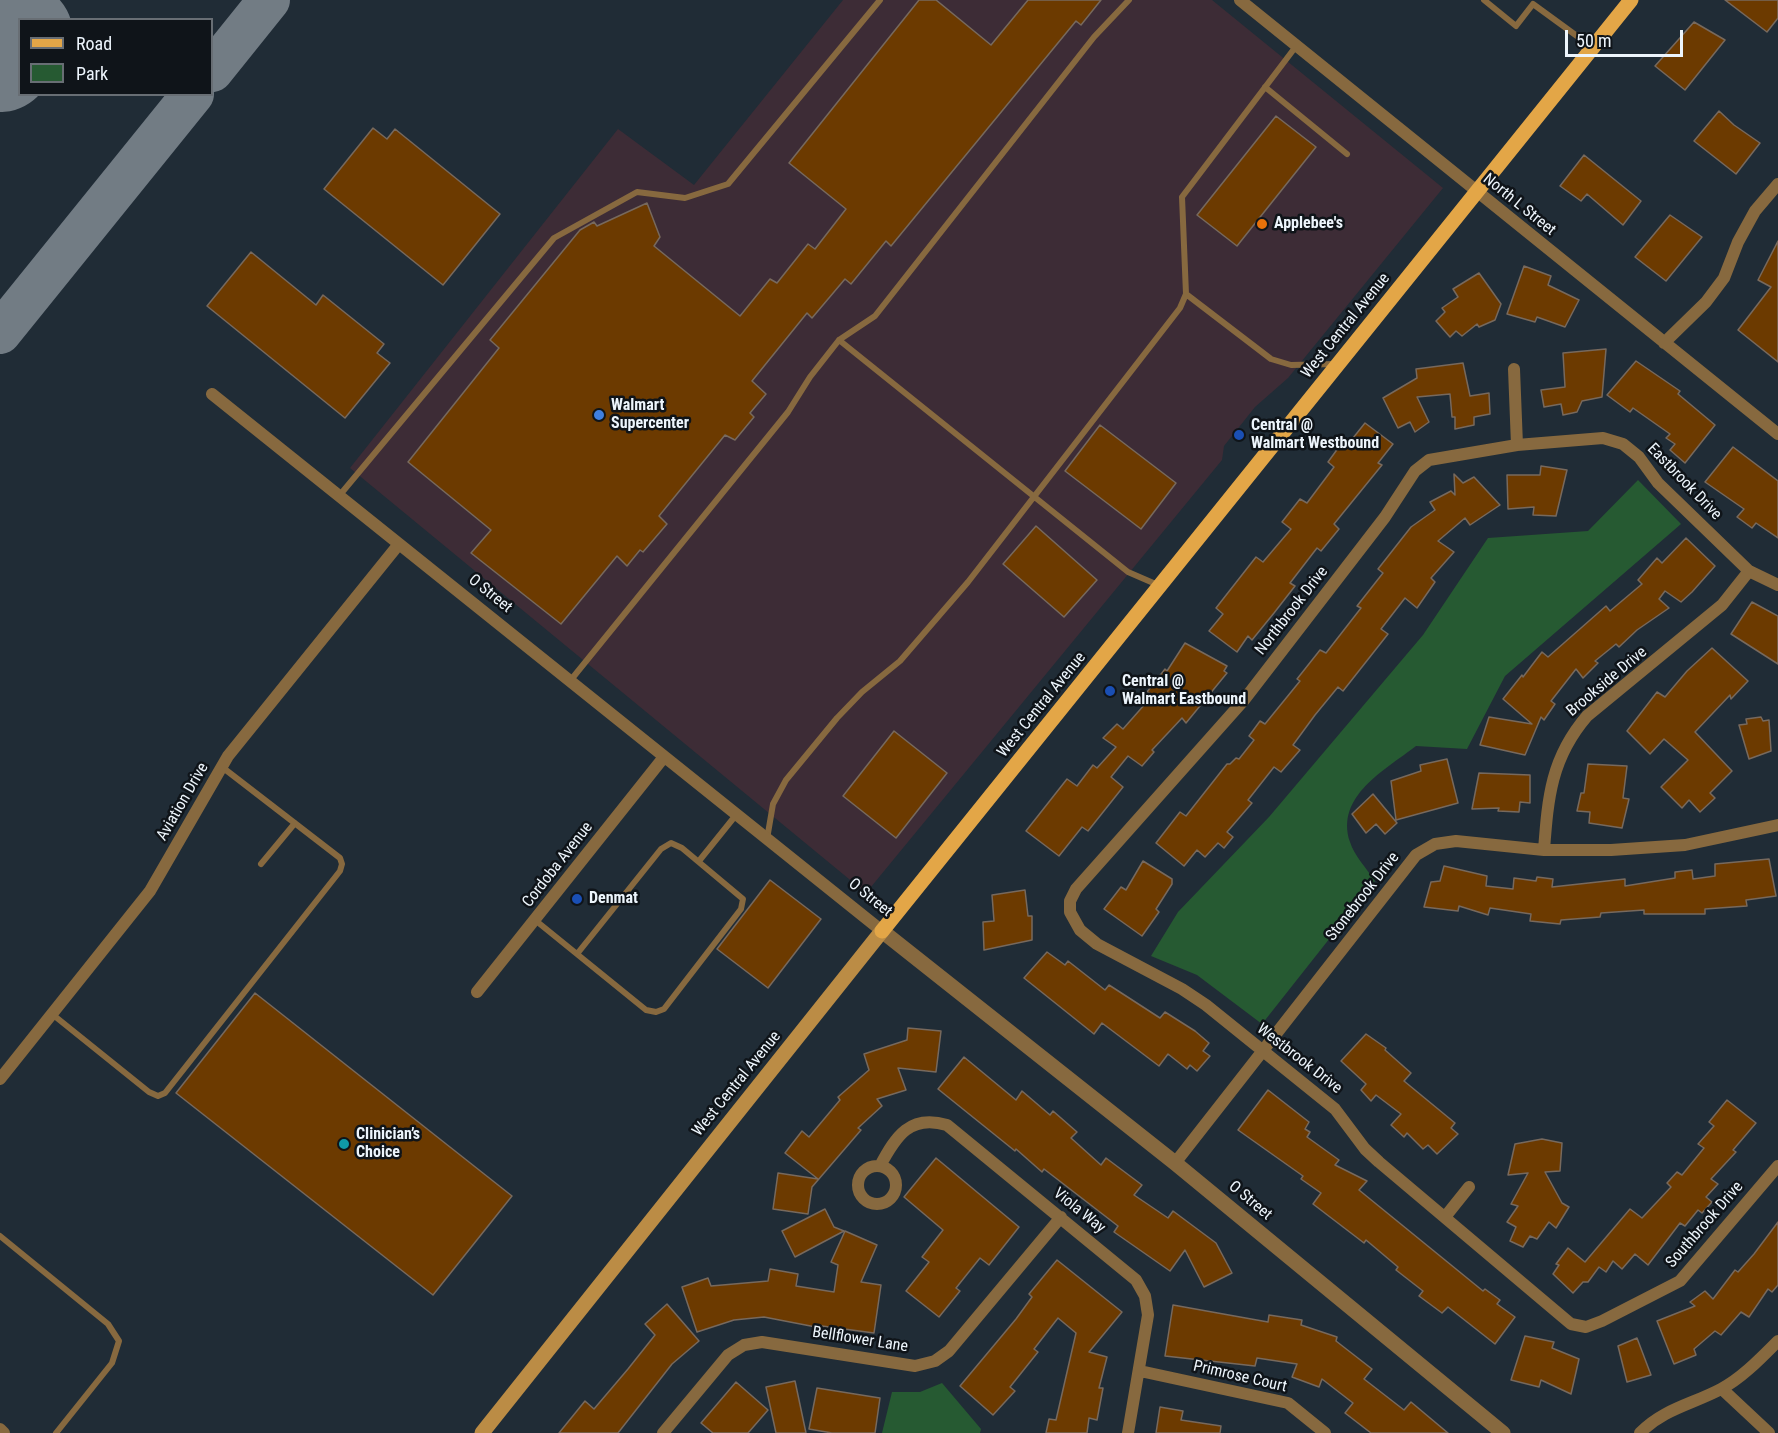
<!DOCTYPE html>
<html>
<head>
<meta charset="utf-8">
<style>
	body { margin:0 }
	#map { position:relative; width:1778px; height:1433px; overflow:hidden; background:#202c36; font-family:"Roboto Condensed",sans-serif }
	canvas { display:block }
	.legend { position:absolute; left:18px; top:18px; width:195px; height:78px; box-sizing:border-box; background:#0f1419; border:2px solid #686e74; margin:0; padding:8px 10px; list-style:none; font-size:18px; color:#edf5fc }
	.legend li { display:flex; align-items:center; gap:12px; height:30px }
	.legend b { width:30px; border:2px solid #686e74 }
	.scale { position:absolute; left:1565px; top:30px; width:118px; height:27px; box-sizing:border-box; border:3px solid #edf5fc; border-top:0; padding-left:8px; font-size:18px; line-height:21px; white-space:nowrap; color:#edf5fc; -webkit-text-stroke:4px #0f1419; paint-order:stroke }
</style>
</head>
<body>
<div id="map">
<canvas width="1778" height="1433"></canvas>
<ul class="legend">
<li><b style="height:8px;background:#e3a647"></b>Road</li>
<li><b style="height:16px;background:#265a32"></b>Park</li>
</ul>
<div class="scale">50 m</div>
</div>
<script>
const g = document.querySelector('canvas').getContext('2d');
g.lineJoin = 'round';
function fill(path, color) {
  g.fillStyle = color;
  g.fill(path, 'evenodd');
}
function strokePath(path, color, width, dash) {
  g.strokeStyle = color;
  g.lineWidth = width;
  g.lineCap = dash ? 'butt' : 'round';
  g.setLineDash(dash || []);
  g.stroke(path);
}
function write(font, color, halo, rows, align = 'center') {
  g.font = font + ' "Roboto Condensed",sans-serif';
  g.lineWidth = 5;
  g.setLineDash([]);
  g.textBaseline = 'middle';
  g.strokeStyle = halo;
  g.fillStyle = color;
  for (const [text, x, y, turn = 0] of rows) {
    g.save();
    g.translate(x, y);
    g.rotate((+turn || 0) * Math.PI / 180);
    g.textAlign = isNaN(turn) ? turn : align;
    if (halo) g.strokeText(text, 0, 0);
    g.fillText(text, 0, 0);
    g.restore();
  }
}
const commercial = new Path2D(`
	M843 0H1212L1443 188 1288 378 1255 407 1224 446 1222 460 866 893 350 468 618 129 694 185Z`);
const green = new Path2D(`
	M1638 480 1681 524 1505 676 1467 749 1416 746C1385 770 1335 796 1350 842 1354 855 1367 869 1375 881L1262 1024 1197 975 1151 956 1178 912 1269 817 1423 635 1488 538 1588 531Z
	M942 1383 981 1429 980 1433H882L892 1392H920Z`);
const taxiway = new Path2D(`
	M212 71 269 0
	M0 333 193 94`);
const runway = new Path2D(`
	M0 59 20 35`);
const building = new Path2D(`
	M919 0H936L991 45 1028 0H1101L1081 25 1076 21 891 246 886 241 851 284 845 279 812 318 807 313 752 381 766 394 750 413 754 417 735 440 725 435 659 516 667 524 643 552 640 550 627 566 617 556 561 624 471 553 491 530 408 462 499 348 490 340 580 230 594 222 597 226 647 203 660 237 654 246 740 316 770 279 777 283 808 244 815 249 846 209 789 163Z
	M1725 0H1778V18L1767 32Z
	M1694 22 1725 40 1685 90 1655 66Z
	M1719 111 1734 125 1760 143 1736 174 1694 141Z
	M1276 116 1316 147 1237 246 1197 215Z
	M373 128 387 139 395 129 500 214 443 285 324 189Z
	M1584 155 1641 201 1623 225 1587 194 1581 201 1560 186Z
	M1670 215 1702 237 1666 281 1635 257Z
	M1778 241V362L1738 330 1771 287 1758 280Z
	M251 252 316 305 323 295 384 344 377 353 390 363 345 418 207 306Z
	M1524 266 1551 276 1548 285 1579 300 1565 327 1537 317 1535 322 1507 314Z
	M1479 273 1501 304 1495 320 1479 327 1477 324 1462 336 1456 331 1450 337 1436 321 1445 312 1442 308 1458 297 1453 289Z
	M1606 349 1602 397 1582 401 1577 412 1563 415 1561 404 1544 407 1541 390 1565 387 1563 353Z
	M1636 361 1680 391 1678 394 1715 425 1685 463 1670 450 1675 444 1666 438 1670 434 1633 408 1630 412 1607 395Z
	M1463 363 1470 396 1489 393 1490 414 1474 417V425L1455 429V417H1452L1450 394 1417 397 1429 422 1415 432 1410 422 1398 428 1383 398 1417 378 1416 369Z
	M1365 423 1393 444 1378 463 1382 465 1334 524 1339 529 1321 551 1317 548 1290 583 1295 586 1274 613 1252 640 1248 636 1237 652 1209 631 1223 614 1216 608 1256 557 1263 562 1291 529 1282 522 1300 499 1307 503 1334 467 1328 462 1344 440 1349 443Z
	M1100 425 1176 483 1141 529 1065 471Z
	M1733 447 1778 481V538L1756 523 1752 528 1737 517 1744 509 1705 482Z
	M1541 466 1567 470 1556 516 1533 515 1534 507 1508 509 1507 475H1540Z
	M1454 474 1463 483 1474 477 1500 505 1470 525 1465 518 1438 541 1454 552 1431 578 1435 582 1417 608 1405 598 1381 629 1388 634 1343 691 1338 687 1315 715 1293 745 1300 750 1281 772 1274 767 1248 800 1252 803 1227 832 1233 837 1224 848 1218 843 1205 857 1197 850 1184 866 1156 843 1180 812 1186 816 1227 764H1230L1236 758 1239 759 1254 740 1249 736 1260 721 1265 724 1300 681 1297 679 1320 650 1326 653 1361 608 1357 606 1383 573 1378 569 1411 527 1435 510 1430 502 1451 491 1455 495Z
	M1036 526 1097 580 1064 617 1003 564Z
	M1686 538 1715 566 1692 592 1681 602 1665 591 1659 599 1669 608 1637 630 1619 647 1616 644 1595 661 1598 663 1583 678 1576 669 1551 701 1555 704 1544 720 1541 717 1525 755 1480 745 1489 717 1532 724 1503 699 1522 675 1523 677 1542 652 1548 657 1606 606 1610 611 1642 584 1638 580 1657 558 1662 563Z
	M1752 602 1778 616V664L1731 634Z
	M1185 643 1227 666 1224 671 1227 673 1186 723 1182 718 1152 750 1154 752 1142 766 1128 756 1111 777 1123 787 1088 831 1082 827 1059 856 1026 831 1067 779 1077 786 1093 765 1097 768 1116 747 1103 738 1117 724 1123 729 1153 695 1147 692 1165 669 1167 671Z
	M1712 648 1748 681 1731 699 1730 695 1695 732 1732 771 1710 793 1715 798 1700 812 1689 800 1682 808 1661 787 1688 760 1664 739 1650 754 1627 731 1657 692 1665 697 1687 671Z
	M1761 717 1763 721 1769 720 1771 751 1749 759 1739 725 1747 724 1746 719Z
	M894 731 947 773 896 838 843 796Z
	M1447 759 1458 803 1396 820 1391 781 1421 771 1420 765Z
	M1588 764 1627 766 1623 798 1629 799 1622 828 1589 823 1590 812 1577 811 1581 793H1584Z
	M1479 773 1530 775V803L1520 802 1519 812 1498 811 1499 808 1472 809Z
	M1373 794 1397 823 1385 834 1376 824 1366 833 1352 814Z
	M1769 859 1776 896 1746 900 1747 906 1705 909V914H1644V910L1601 913 1600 917 1561 920 1560 924 1530 921 1531 914 1490 908 1488 915 1459 906 1458 911 1424 907 1431 882 1440 881 1444 866 1487 876 1486 886 1513 889 1514 878 1536 881 1537 877 1553 879 1552 887 1625 879V886L1675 878V872L1692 870 1693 879 1715 876V864Z
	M1143 861 1172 879V884L1156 909 1159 912 1142 936 1104 909 1121 887 1126 890Z
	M770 880 821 919 768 988 717 949Z
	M1025 890 1028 916H1032V940L984 950 983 922 994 921 992 895Z
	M1047 952 1065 965 1068 961 1105 990 1109 985 1160 1018 1165 1012 1195 1031 1209 1043 1203 1051 1210 1056 1197 1071 1190 1065 1187 1069 1168 1054 1159 1066 1102 1023 1094 1034 1024 978Z
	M255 993 512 1196 433 1295 176 1093Z
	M908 1028 941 1031 936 1072 898 1068 906 1090 877 1099 882 1106 858 1128 861 1130 812 1187 808 1214 773 1209 778 1173 818 1179 785 1153 802 1131 809 1137 840 1100 838 1097 869 1070 864 1054 907 1040Z
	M1366 1034 1386 1048 1385 1050 1411 1073 1404 1081 1455 1123 1451 1128 1458 1134 1437 1154 1428 1145 1423 1149 1407 1133 1404 1137 1391 1125 1401 1114 1376 1095 1371 1101 1361 1090 1366 1084 1341 1061Z
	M964 1057 1016 1100 1022 1091 1050 1115 1053 1111 1077 1132 1071 1138 1101 1165 1106 1158 1142 1185 1134 1195 1168 1218 1173 1211 1216 1243 1232 1273 1204 1287 1185 1250 1170 1271 1114 1232 1118 1226 1044 1169 1042 1172 1016 1149 1015 1151 938 1089Z
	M1268 1090 1309 1122 1305 1129 1310 1132 1307 1137 1339 1160 1335 1165 1367 1181 1359 1190 1483 1291 1485 1289 1500 1300 1497 1304 1515 1317 1495 1344 1448 1307 1442 1313 1419 1296 1423 1291 1396 1270 1398 1267 1366 1240 1364 1243 1313 1204 1321 1193 1301 1179 1303 1176 1238 1130Z
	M1727 1100 1756 1123 1733 1150 1736 1152 1711 1179 1718 1184 1706 1197 1712 1202 1702 1213 1698 1210 1685 1226 1680 1223 1648 1265 1635 1254 1622 1269 1613 1261 1606 1272 1599 1267 1588 1282H1583L1573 1293 1553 1274 1559 1265 1556 1264 1568 1248 1585 1262 1630 1209 1642 1218 1671 1187 1667 1183 1677 1172 1682 1175 1704 1148 1698 1144 1714 1126 1709 1122Z
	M1542 1139 1562 1143 1560 1171 1545 1172 1562 1203 1569 1207 1556 1228 1549 1222 1537 1239 1530 1236 1523 1247 1510 1241 1516 1227 1507 1222 1518 1206 1511 1204 1528 1173 1508 1175 1515 1144Z
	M936 1158 1019 1227 989 1265 980 1258 956 1288 960 1291 939 1317 906 1291 929 1262 922 1257 943 1230 904 1197Z
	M825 1209 834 1227 844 1231 795 1257 782 1231Z
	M1778 1222V1285L1772 1292 1768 1289 1749 1317 1741 1312 1721 1335 1715 1331 1694 1349 1696 1355 1674 1364 1657 1321 1695 1306 1690 1302 1705 1291 1713 1299 1735 1270 1738 1272 1754 1254Z
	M845 1231 877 1245 861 1282 881 1285 874 1333 822 1326 821 1328 764 1317 734 1320 697 1332 682 1287 708 1278 711 1286 768 1281 770 1269 798 1274 796 1286 834 1292 838 1265 831 1262Z
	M1057 1260 1122 1312 1089 1352 1107 1357 1099 1388H1103L1097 1420 1089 1418 1087 1433H1046L1049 1419 1056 1420 1076 1333 1058 1318 1034 1349 1038 1352 1010 1387 1015 1391 993 1415 960 1386 1016 1319 1032 1297 1029 1294Z
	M667 1304 699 1341 672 1364 618 1433H559L585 1401 594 1409 628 1369 655 1335 645 1324Z
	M1173 1305 1268 1322 1269 1315 1302 1320 1301 1325 1337 1337 1336 1341 1372 1369 1364 1379 1404 1410 1411 1402 1448 1433H1371L1345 1413 1353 1403 1322 1379 1319 1387 1292 1377 1297 1364 1257 1358 1255 1366 1165 1356Z
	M1525 1336 1554 1342 1552 1348 1579 1359 1571 1394 1541 1380 1539 1387 1511 1380Z
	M1637 1338 1651 1375 1627 1382 1618 1346Z
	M795 1381 806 1433H776L766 1387Z
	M736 1382 768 1410 748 1433H713L701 1423Z
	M817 1388 880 1398 875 1433H832L809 1429Z
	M1160 1407 1183 1411 1181 1420 1221 1426 1220 1433H1156Z`);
const service = new Path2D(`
	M1484 0 1516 26 1533 4 1592 47
	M1297 45 1182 197 1186 294 1271 359 1291 365 1335 364
	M1265 87 1347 154
	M839 340 1128 572 1158 585
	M339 496 554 238 637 192 685 198 728 184 880 0
	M570 681 788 412 810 377 839 340 875 316 1094 37 1129 0
	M767 839 773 804 786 780 837 718 862 692 900 661 968 582 1180 308 1186 294
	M699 861 736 815
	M261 864 295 823
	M535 920 646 1010 656 1012 664 1009 741 909 743 899 682 848 671 843 661 849 577 954
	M52 1014 149 1092 158 1096 165 1093 340 871 342 864 340 858 222 767
	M0 1236 108 1324 119 1341 112 1363 56 1433`);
const minor = new Path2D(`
	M1240 0 1778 434
	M1664 343 1706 302 1724 278 1738 242 1755 211 1778 184
	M1514 369 1517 445
	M212 394 882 931
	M1778 585 1749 571 1658 483 1639 457 1623 444 1603 438 1517 445 1429 460 1415 471 1385 517 1244 700 1076 889 1070 901V912L1080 930 1097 944 1182 989 1206 1005 1335 1109 1365 1149 1379 1162 1571 1324 1586 1327 1602 1321 1680 1281 1778 1166
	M1544 850C1548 797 1551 758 1587 716L1722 605 1749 571
	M477 992 664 757
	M0 1079 150 891 228 756 399 544
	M1175 1163 1416 855 1435 844 1456 841 1544 850H1611L1685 845 1778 825
	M880 1166C896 1136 910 1114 947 1125L1136 1280 1145 1296 1148 1315 1128 1433
	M858 1185a19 19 0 1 1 38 0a19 19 0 1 1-38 0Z
	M1445 1217 1469 1187
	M1140 1371 1288 1403 1325 1433
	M1722 1389 1769 1433
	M0 1429 4 1433
	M663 1433 728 1355 744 1345 762 1342 915 1366 935 1361 949 1351 1061 1217
	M1640 1433C1663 1409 1693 1404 1721 1389 1742 1378 1761 1358 1778 1341`);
const tertiary = new Path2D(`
	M882 931 1175 1163 1503 1433`);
const secondary = new Path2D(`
	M482 1433 882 931`);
const primary = new Path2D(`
	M882 931 1631 0`);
const markers = [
	[1262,224,6,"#e8710a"],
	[599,415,6,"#3f7fe0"],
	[1239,435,6,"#1a4fb4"],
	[1110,691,6,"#1a4fb4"],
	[577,899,6,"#1a4fb4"],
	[344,1144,6,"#0f9aa8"]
];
const streetNames = [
	["North L Street",1519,205,39],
	["West Central Avenue",1346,326,-51],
	["Eastbrook Drive",1684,482,46],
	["O Street",490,594,39],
	["Northbrook Drive",1292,611,-52],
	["Brookside Drive",1607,682,-40],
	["West Central Avenue",1042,705,-51],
	["Aviation Drive",183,802,-60],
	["Cordoba Avenue",558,865,-52],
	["Stonebrook Drive",1363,897,-52],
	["O Street",870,898,39],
	["Westbrook Drive",1299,1059,38],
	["West Central Avenue",737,1084,-51],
	["O Street",1250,1201,40],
	["Viola Way",1079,1211,39],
	["Southbrook Drive",1705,1225,-49],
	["Bellflower Lane",860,1340,9],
	["Primrose Court",1240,1377,13]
];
const poiNames = [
	["Applebee's",1274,224],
	["Walmart",611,406],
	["Supercenter",611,424],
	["Central @",1251,426],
	["Walmart Westbound",1251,444],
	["Central @",1122,682],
	["Walmart Eastbound",1122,700],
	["Denmat",589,899],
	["Clinician’s",356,1135],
	["Choice",356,1153]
];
fill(commercial, '#3d2c36');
fill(green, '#265a32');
strokePath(taxiway, '#727c84', 42);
strokePath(runway, '#727c84', 106);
fill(building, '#6c3a00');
strokePath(building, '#77695d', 1.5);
strokePath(service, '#87693f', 6);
strokePath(minor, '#87693f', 12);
strokePath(tertiary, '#87693f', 15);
strokePath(secondary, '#bb8c45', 15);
strokePath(primary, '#e3a647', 15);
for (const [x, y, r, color] of markers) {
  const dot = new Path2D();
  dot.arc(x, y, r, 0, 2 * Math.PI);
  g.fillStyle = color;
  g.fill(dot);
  strokePath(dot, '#0f1419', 2);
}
write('16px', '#edf5fc', '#0f1419', streetNames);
write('bold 16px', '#edf5fc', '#0f1419', poiNames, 'left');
</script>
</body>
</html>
